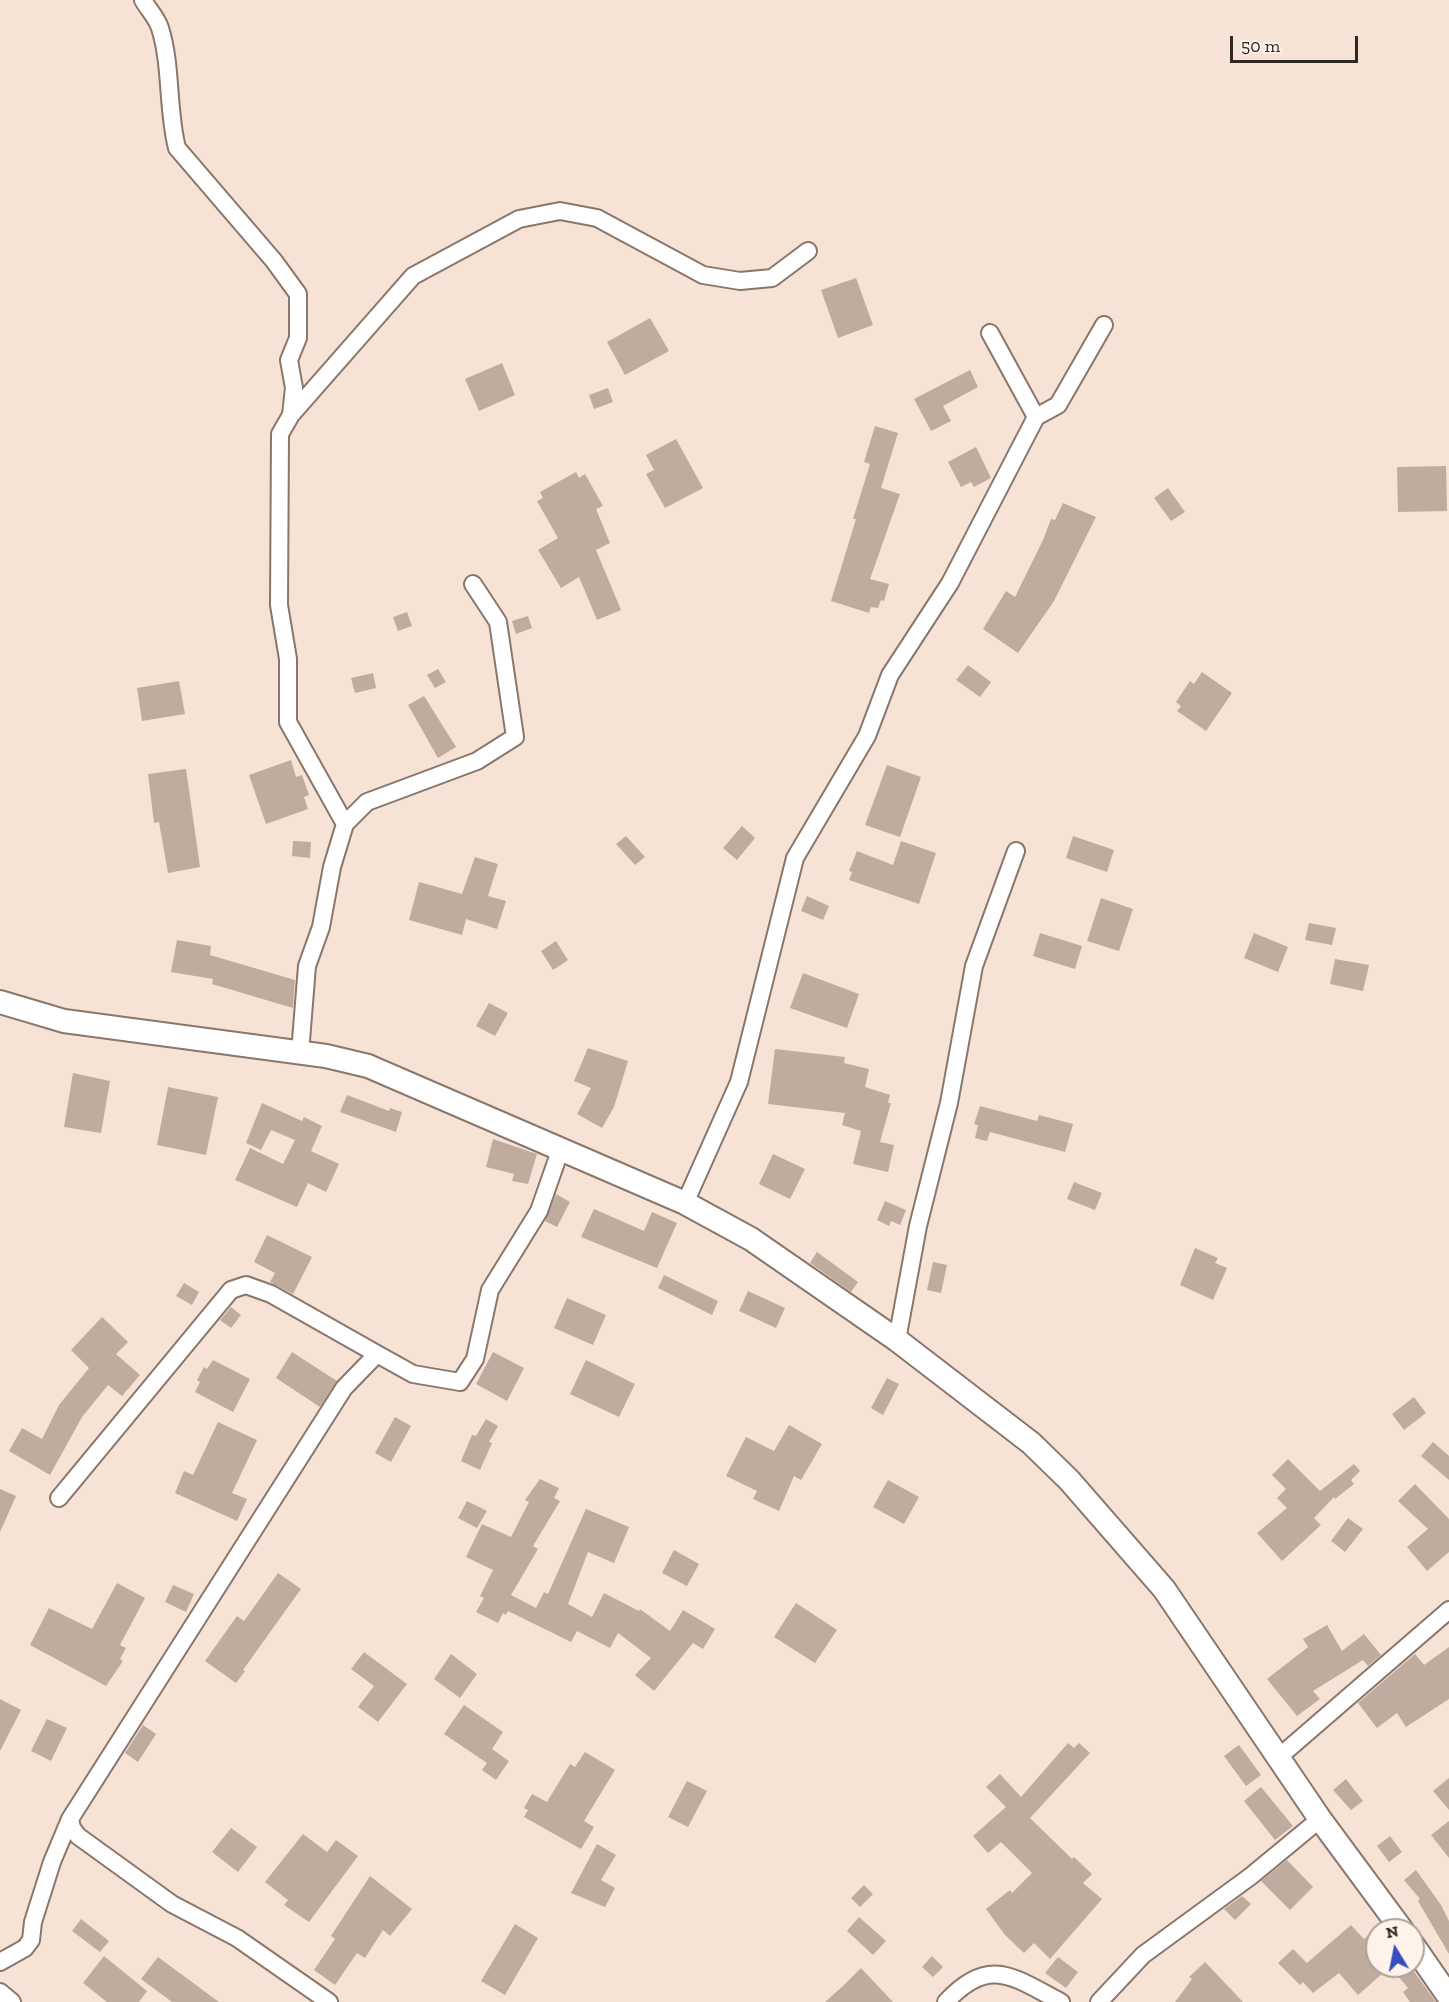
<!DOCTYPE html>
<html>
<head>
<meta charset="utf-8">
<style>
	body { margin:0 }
	#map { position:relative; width:1449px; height:2002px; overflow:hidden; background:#f7e3d5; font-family:"Zilla Slab",serif }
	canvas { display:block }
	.north { position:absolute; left:1365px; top:1918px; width:60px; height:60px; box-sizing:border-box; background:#fef2e9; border:2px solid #aba199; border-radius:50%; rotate:350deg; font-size:16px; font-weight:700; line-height:24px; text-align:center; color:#2e2722 }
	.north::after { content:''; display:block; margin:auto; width:21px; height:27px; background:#354dbf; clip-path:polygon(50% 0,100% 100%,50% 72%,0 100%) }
	.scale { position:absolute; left:1230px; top:36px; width:128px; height:27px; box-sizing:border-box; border:3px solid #2e2722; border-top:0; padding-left:8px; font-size:18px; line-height:21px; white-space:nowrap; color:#2e2722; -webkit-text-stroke:4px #fef2e9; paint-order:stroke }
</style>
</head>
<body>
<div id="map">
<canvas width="1449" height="2002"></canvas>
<div class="north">N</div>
<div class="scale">50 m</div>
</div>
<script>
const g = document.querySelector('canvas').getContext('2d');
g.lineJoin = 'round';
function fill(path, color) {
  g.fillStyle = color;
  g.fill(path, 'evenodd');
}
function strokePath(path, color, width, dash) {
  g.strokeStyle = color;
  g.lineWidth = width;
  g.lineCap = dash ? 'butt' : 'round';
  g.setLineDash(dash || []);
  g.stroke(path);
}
const building = new Path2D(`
	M856 278 873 325 838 338 821 290Z
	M650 318 669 351 625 375 607 342Z
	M502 363 515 395 479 411 465 379Z
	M970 370 978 387 943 406 951 421 931 431 914 399Z
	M608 388 613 402 594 409 589 395Z
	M875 426 898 433 881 488 900 494 870 579 889 584 884 601 881 600 878 608 871 607 869 613 831 601 856 519H853L870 464 864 462Z
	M676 439 703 488 665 508 646 474 654 470 646 455Z
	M976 447 991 478 974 487 971 482 961 487 948 462Z
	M1446 466 1447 511 1398 512 1397 467Z
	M576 472 579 478 585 474 603 506 596 509 610 543 596 550 621 610 597 620 579 577 561 588 538 550 558 538 537 501 543 498 540 492Z
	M1168 488 1185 512 1171 521 1154 498Z
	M1063 503 1096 517 1054 601 1018 653 983 629 1006 591 1015 597 1043 540 1051 519 1055 520Z
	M407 612 412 626 398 631 393 617Z
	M528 616 532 628 516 634 512 621Z
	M968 665 991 682 980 697 956 680Z
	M438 669 446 682 435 688 427 675Z
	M1202 672 1232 693 1206 731 1177 711 1181 706 1176 702 1190 681 1194 684Z
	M373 673 376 688 355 693 351 678Z
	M179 681 185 714 142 721 137 688Z
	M424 696 456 747 438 758 408 705Z
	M291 760 296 777 302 775 309 795 304 797 308 809 266 824 249 775Z
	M887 765 921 777 900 837 865 825Z
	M186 769 200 867 168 873 159 822 154 823 148 774Z
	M742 826 755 838 737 860 723 848Z
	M626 836 645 857 635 865 616 844Z
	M1073 836 1114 850 1107 872 1066 858Z
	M293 841 311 842 310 858 292 856Z
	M901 841 936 853 919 904 849 880 852 872 849 871 857 851 893 865Z
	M475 857 498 864 488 896 506 901 497 929 466 919 462 935 409 920 419 882 462 894Z
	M807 896 829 906 823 920 801 911Z
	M1101 898 1133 909 1119 951 1087 941Z
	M1309 923 1336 928 1332 945 1305 940Z
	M1040 933 1082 946 1075 969 1033 956Z
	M1254 933 1288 947 1278 972 1244 958Z
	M177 940 211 946 210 955 295 980 293 1008 212 984 213 979 171 972Z
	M556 941 568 960 553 970 541 951Z
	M1335 959 1369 965 1363 991 1330 984Z
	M803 973 859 994 847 1028 790 1008Z
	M489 1003 508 1013 495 1036 476 1026Z
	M588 1048 628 1061 614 1107 602 1128 577 1114 591 1088 574 1081Z
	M775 1049 845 1057 844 1063 869 1069 865 1087 890 1095 888 1103H891L880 1142 894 1145 888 1172 853 1164 861 1131 842 1125 845 1113 768 1104Z
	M73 1073 110 1081 101 1133 64 1127Z
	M168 1087 218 1097 206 1155 157 1145Z
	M347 1095 389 1111 390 1108 402 1112 396 1132 340 1112Z
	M262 1103 302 1121 304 1117 322 1126 311 1151 339 1164 326 1192 308 1183 297 1207 235 1180 250 1148 283 1164 295 1140 271 1130 261 1150 246 1143Z
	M980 1106 1037 1121 1039 1115 1073 1124 1065 1152 990 1132 987 1141 975 1138 978 1125 974 1124Z
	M493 1139 537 1154 528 1184 512 1181 514 1174 486 1167Z
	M773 1154 805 1169 790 1199 759 1184Z
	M1074 1182 1102 1193 1095 1210 1067 1199Z
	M556 1194 570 1202 557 1227 545 1221Z
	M885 1201 906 1210 900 1225 891 1221 889 1226 877 1220Z
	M594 1209 644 1231 652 1212 677 1223 657 1268 581 1237Z
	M267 1235 312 1257 293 1294 270 1282 275 1273 254 1262Z
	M1195 1248 1218 1258 1215 1263 1227 1268 1213 1300 1180 1285Z
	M817 1252 858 1282 851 1292 810 1263Z
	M933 1262 947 1265 941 1293 927 1290Z
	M664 1275 718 1301 712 1315 658 1288Z
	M184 1283 199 1292 192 1305 176 1296Z
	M748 1291 785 1308 776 1328 739 1311Z
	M567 1298 606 1315 593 1345 554 1328Z
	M231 1307 241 1315 231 1328 220 1320Z
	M102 1317 128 1342 116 1354 140 1375 122 1396 108 1385 82 1417 50 1475 9 1451 22 1428 42 1439 59 1405 89 1368 71 1350Z
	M292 1352 337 1381 320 1407 276 1378Z
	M493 1352 524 1368 507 1401 476 1384Z
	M213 1360 250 1379 233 1412 195 1392 200 1382 197 1380 204 1367 207 1369Z
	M586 1360 635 1384 619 1417 570 1394Z
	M887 1378 899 1384 883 1415 871 1408Z
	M1414 1397 1426 1413 1404 1430 1392 1414Z
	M395 1417 411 1426 391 1462 375 1453Z
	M486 1419 498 1426 489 1442 492 1443 480 1470 461 1461 472 1435 476 1436Z
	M218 1422 257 1440 232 1493 247 1499 237 1521 175 1493 184 1471 193 1475Z
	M789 1425 822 1444 801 1480 794 1476 779 1511 753 1499 757 1491 726 1476 746 1437 774 1451Z
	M1433 1442 1449 1456V1480L1421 1456Z
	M1288 1459 1320 1491 1354 1464 1360 1471 1351 1480 1354 1484 1335 1499 1334 1497 1314 1518 1321 1525 1282 1561 1257 1533 1287 1508 1277 1498 1286 1489 1272 1475Z
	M540 1479 559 1488 554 1498 560 1501 533 1546 538 1549 511 1595 536 1608 544 1592 548 1594 586 1509 629 1527 614 1563 588 1552 568 1604 592 1617 604 1593 639 1611 640 1609 670 1631 683 1610 715 1629 703 1649 693 1643 654 1691 635 1675 651 1658 618 1633 610 1648 577 1631 571 1642 508 1611 506 1615 503 1613 498 1623 476 1612 484 1598 480 1596 493 1570 466 1557 482 1524 511 1537 529 1502 525 1500Z
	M888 1480 919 1497 904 1524 873 1507Z
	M1415 1484 1449 1519V1552L1427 1571 1407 1547 1428 1529 1398 1501Z
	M0 1489 16 1496 0 1532Z
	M467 1501 487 1511 477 1528 458 1518Z
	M1348 1518 1363 1529 1345 1552 1331 1541Z
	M674 1550 699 1564 687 1586 662 1573Z
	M278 1573 301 1589 243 1670 245 1671 236 1683 205 1661 237 1616 244 1621Z
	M117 1583 145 1598 120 1645 126 1648 120 1659 123 1661 106 1686 30 1645 49 1608 92 1629Z
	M173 1585 194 1594 186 1612 165 1602Z
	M796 1603 837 1630 815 1663 774 1637Z
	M1327 1625 1342 1651 1364 1634 1381 1655 1368 1666 1363 1660 1313 1691 1320 1699 1297 1716 1267 1679 1308 1647 1303 1639Z
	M1449 1647V1699L1406 1727 1397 1713 1377 1728 1358 1703 1415 1654 1424 1665Z
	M364 1652 407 1684 378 1722 358 1707 374 1686 351 1669Z
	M451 1654 477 1674 460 1698 434 1679Z
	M0 1699 21 1710 0 1751Z
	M464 1705 503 1732 492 1749 509 1761 496 1780 482 1770 487 1763 444 1734Z
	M47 1719 67 1728 51 1761 31 1751Z
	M143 1725 156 1734 138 1762 125 1753Z
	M1068 1743 1074 1748 1079 1743 1090 1753 1030 1818 1072 1859 1074 1857 1092 1874 1083 1883 1102 1899 1050 1959 1034 1943 1024 1953 1005 1935 986 1909 1010 1890 1012 1893 1032 1873 1001 1842 988 1853 973 1836 1006 1807 986 1787 1000 1774 1021 1797Z
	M1239 1745 1261 1775 1246 1786 1224 1756Z
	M585 1752 615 1770 584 1821 594 1827 581 1849 524 1817 528 1810 524 1808 532 1794 547 1802 570 1764 575 1767Z
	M1449 1778V1810L1433 1791Z
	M1346 1779 1363 1801 1351 1810 1333 1790Z
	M687 1781 707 1791 688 1827 668 1817Z
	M1261 1787 1293 1826 1275 1840 1244 1801Z
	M1449 1821V1858L1431 1835Z
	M231 1828 257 1847 238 1872 212 1852Z
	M303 1834 327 1852 336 1840 358 1856 309 1922 284 1905 288 1900 265 1882Z
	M1390 1836 1402 1852 1389 1862 1377 1846Z
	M597 1844 616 1855 601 1880 615 1888 605 1907 571 1893Z
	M1287 1860 1313 1887 1290 1910 1261 1881Z
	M1416 1870 1441 1905 1449 1921V1954L1418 1901 1420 1899 1404 1880Z
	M370 1876 412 1909 390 1936 383 1930 365 1958 357 1953 335 1985 314 1970 335 1939 331 1936Z
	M864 1885 873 1894 860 1907 851 1898Z
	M1242 1896 1251 1904 1235 1920 1224 1909Z
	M859 1917 886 1941 873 1955 847 1931Z
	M81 1919 109 1941 100 1952 72 1931Z
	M515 1924 538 1938 505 1995 481 1981Z
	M1351 1925 1364 1939 1377 1928V1966H1410L1436 2002H1410L1403 1992 1408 1988 1390 1967 1358 1995 1339 1973 1313 1993 1303 1982 1300 1985 1278 1963 1293 1949 1307 1963Z
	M104 1956 147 1991 139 2002H107L83 1983Z
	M932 1956 943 1967 933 1977 922 1967Z
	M158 1957 219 2002H172L141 1979Z
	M1058 1957 1078 1972 1066 1988 1045 1973Z
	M1205 1962 1243 2002H1175L1192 1979 1189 1977Z
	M861 1968 893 2002H825L844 1985Z`);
const street = new Path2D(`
	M143 0C148 9 157 18 160 28 172 66 167 109 177 148L274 261 298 294V338L289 360 294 388 291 415 280 434 279 605 288 659V722L345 824 332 867 321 927 307 966 300 1053
	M990 333 1036 417
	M291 415 413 276 519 219 560 211 597 218 703 275 740 281 772 278 808 251
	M345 824 367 802 477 761 515 737 498 622 473 584
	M685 1203 739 1082 795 858 867 736 890 675 950 583 1036 417 1058 405 1104 325
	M897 1340 918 1226 949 1103 974 966 1016 851
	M59 1498 231 1290 246 1285 271 1294 377 1354
	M1279 1757 1449 1610
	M0 1962 25 1948 31 1940 33 1922 52 1862 70 1819
	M0 1992 12 2002
	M329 2002 237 1938 172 1904 78 1836 72 1828 70 1819 344 1388 377 1354 413 1374 460 1382 475 1359 490 1290 539 1211 560 1151
	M946 2002C989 1955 1013 1977 1061 2002
	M1099 2002 1143 1955 1251 1876 1320 1819`);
const secondary = new Path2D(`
	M0 1002 64 1021 326 1056 368 1066 685 1203 751 1239 897 1340 1031 1443 1069 1480 1164 1589 1320 1819 1402 1930
	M1413 1945 1449 1997`);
fill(building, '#bfac9e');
strokePath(street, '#88776a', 20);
strokePath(secondary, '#88776a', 26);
strokePath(street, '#fff', 16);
strokePath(secondary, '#fff', 22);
</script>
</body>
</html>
